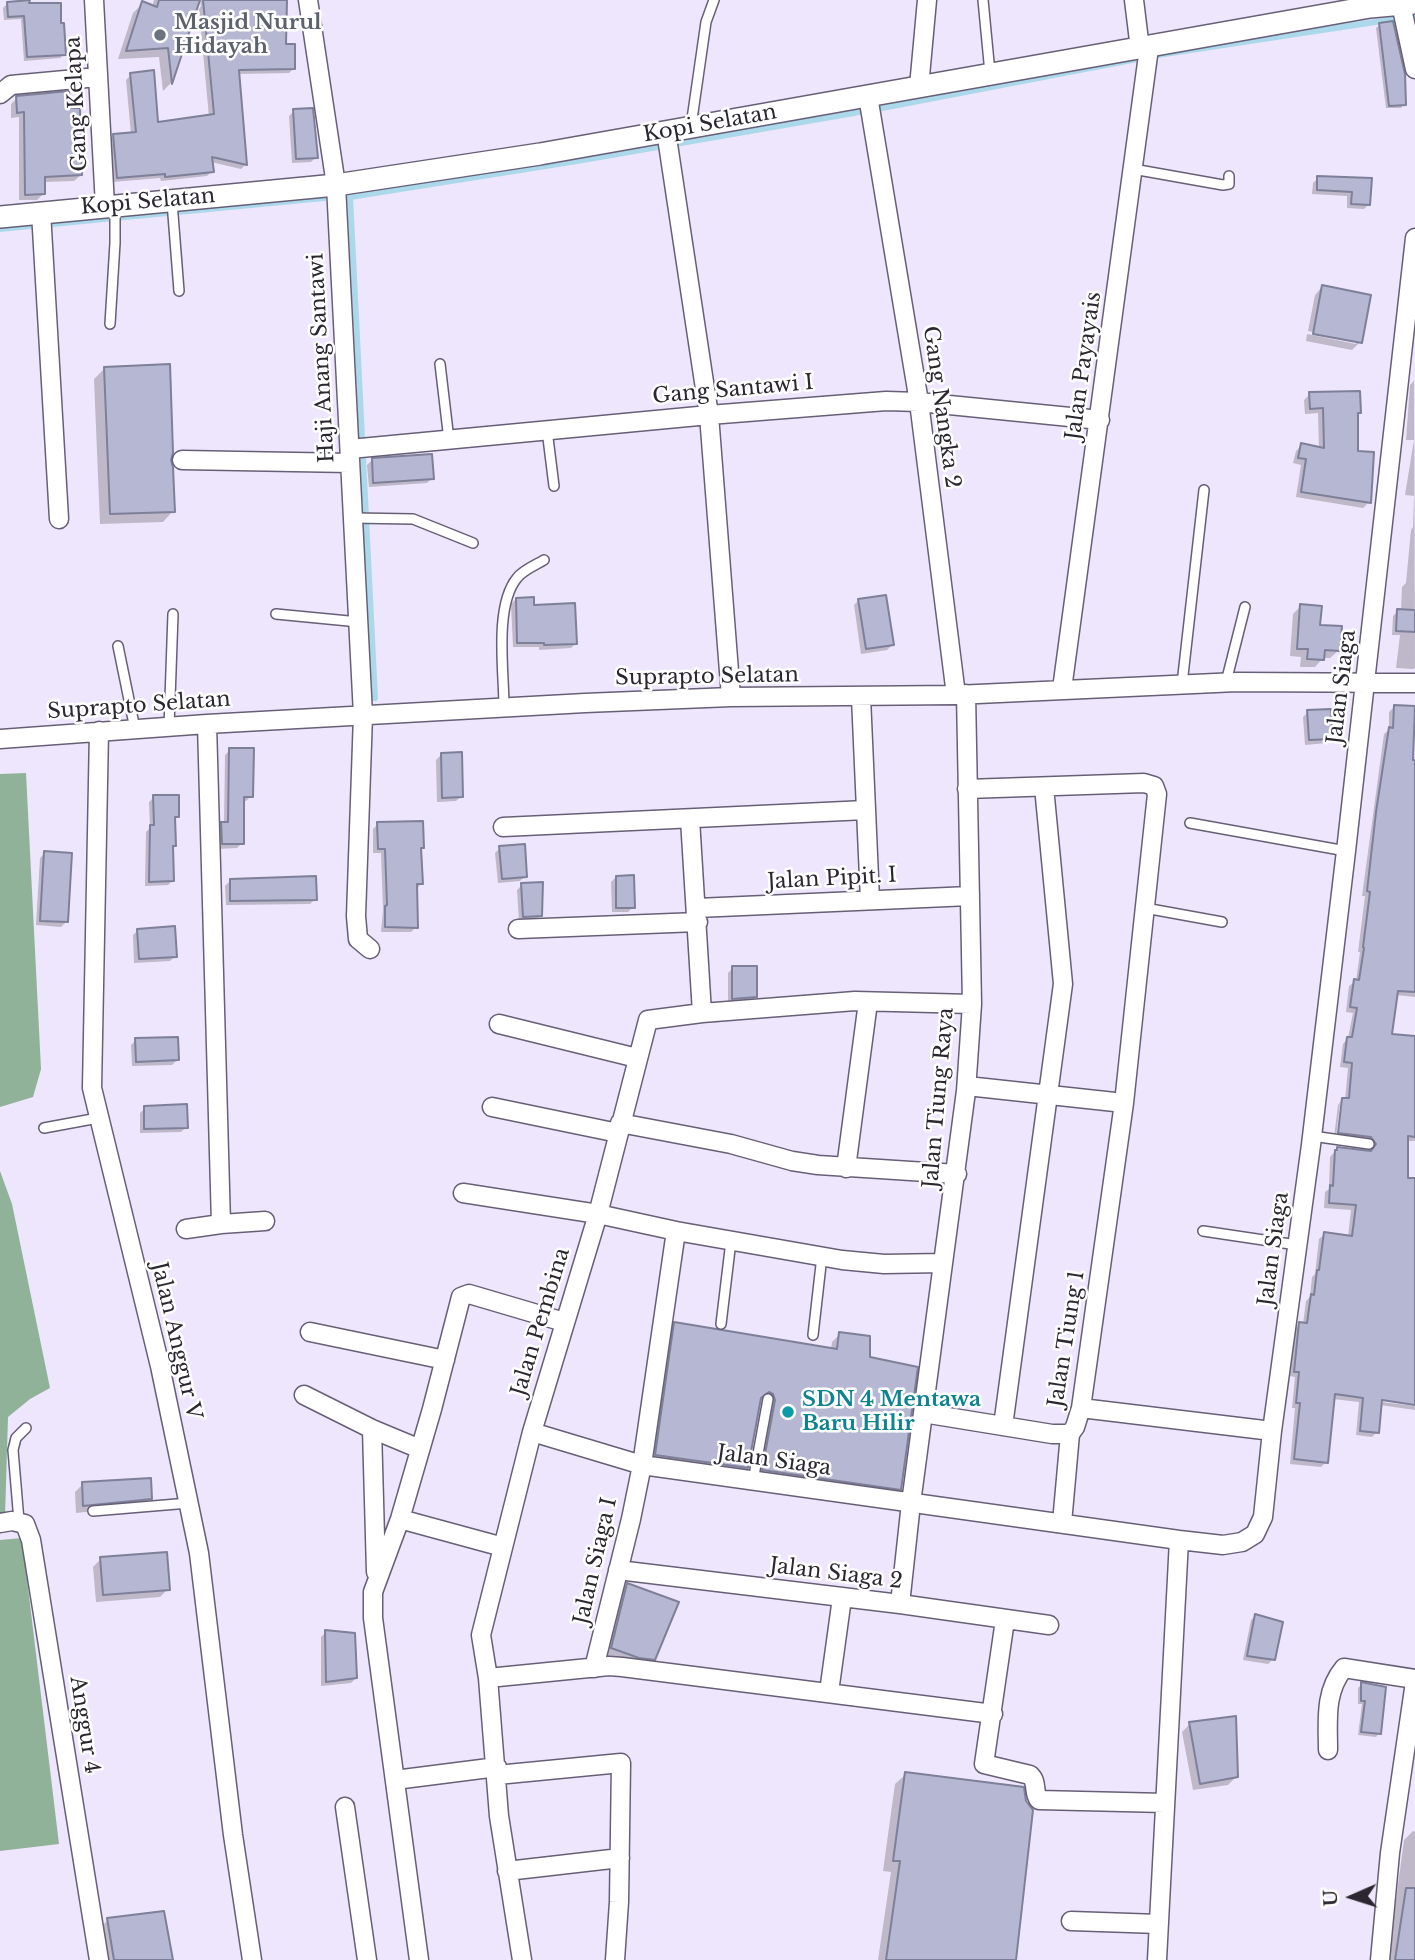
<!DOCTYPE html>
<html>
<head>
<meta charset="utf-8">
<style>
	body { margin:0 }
	#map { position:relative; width:1415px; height:1960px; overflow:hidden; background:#eee6fc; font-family:"Libre Baskerville",serif }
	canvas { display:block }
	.north { position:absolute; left:1317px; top:1862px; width:70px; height:70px; -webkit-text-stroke:5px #fff; paint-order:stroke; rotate:267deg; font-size:19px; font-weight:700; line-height:28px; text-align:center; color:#2b2731 }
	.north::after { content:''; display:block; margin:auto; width:24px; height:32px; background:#2b2731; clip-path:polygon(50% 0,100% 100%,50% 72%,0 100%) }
</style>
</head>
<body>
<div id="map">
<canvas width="1415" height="1960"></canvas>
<div class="north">U</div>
</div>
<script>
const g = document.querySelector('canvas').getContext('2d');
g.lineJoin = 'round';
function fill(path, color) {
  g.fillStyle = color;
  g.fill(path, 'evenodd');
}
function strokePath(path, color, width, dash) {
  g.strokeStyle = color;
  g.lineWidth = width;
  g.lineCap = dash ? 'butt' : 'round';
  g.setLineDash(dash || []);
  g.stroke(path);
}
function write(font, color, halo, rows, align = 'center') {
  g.font = font + ' "Libre Baskerville",serif';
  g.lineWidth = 5;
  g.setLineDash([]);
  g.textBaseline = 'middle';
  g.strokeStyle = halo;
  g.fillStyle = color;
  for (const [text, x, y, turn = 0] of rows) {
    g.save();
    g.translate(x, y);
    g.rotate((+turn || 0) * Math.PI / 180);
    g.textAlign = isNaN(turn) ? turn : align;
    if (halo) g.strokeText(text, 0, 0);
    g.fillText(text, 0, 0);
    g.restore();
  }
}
const forest = new Path2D(`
	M26 773 41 1069 33 1097 0 1107V774Z
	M0 1171 12 1204 50 1388 30 1399 8 1417 5 1517 0 1518Z
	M22 1538 59 1844 0 1851V1540Z`);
const shadow = new Path2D(`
	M154 0H192L198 2 171 83 163 91 159 57 118 59 133 13 143 3 152 7Z
	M200 0H286L284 46 294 68 289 73 238 74 246 164 241 169 211 162 212 171 207 176 161 181 160 178 112 182 109 140 114 135 131 134 126 80 131 75 156 124 209 117 199 9 201 6Z
	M7 4 59 25 64 54 60 58 24 61 21 19 4 20 3 8Z
	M1380 25 1404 104 1401 108H1386L1376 28Z
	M17 98 81 175 74 181 43 182V194L37 200H19V117L11 118V104Z
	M294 111 316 157 311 162 292 163 289 116Z
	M1318 178 1370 180 1369 204 1364 209 1347 208V196L1312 194 1313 183Z
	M1322 287 1360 342 1352 350 1306 341 1307 334 1356 344V340L1308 331 1315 295Z
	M105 368 169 461 173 511 163 522 100 524 94 379Z
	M1414 381 1415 668 1413 669 1396 668 1400 635H1392L1393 616 1398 611H1401L1402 587 1406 583 1411 530 1413 527 1414 496 1405 495 1414 440H1406L1410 385Z
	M1310 394 1359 413 1356 416V453L1369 502 1363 508 1296 497 1301 465 1293 463 1296 451 1302 445 1319 449 1318 413 1305 414 1304 400Z
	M372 460 432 478 427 483 369 487 367 465Z
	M516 599 532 607 576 643 571 648 539 650V647H513L511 604Z
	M859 600 892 645 887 650 861 654 854 605Z
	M1301 606 1338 651 1330 658H1323L1315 667H1300L1301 657 1290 656 1293 614Z
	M1394 707H1415V731L1411 762H1415V997L1396 995 1390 1035 1415 1038V1141H1406V1180H1415V1403L1373 1397V1401L1415 1406V1410L1380 1405 1377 1432 1372 1437 1356 1435 1359 1402 1333 1399 1326 1462 1321 1467 1290 1464 1295 1408H1292L1295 1377 1289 1376 1295 1329 1300 1324H1303L1306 1301 1310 1297 1312 1277 1315 1274 1319 1239 1325 1234 1348 1237 1351 1210 1324 1208 1325 1192 1329 1189 1330 1157 1338 1148 1371 1151V1146L1340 1138 1344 1103H1340L1336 1138 1334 1137 1338 1105 1343 1099 1345 1100 1348 1068 1340 1067 1343 1044 1348 1038 1353 1013 1346 1012 1349 986 1356 981 1360 952H1358L1365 896H1362L1384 734 1389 730V712Z
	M1308 712 1332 738 1327 743 1305 745 1303 717Z
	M230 750 251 796 246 801H242V843L237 848 217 849V829L224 824 225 755Z
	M441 755 461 796 456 801 437 802 436 760Z
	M154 797 177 816 174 820 173 880 168 885 145 886 146 832 150 828 149 802Z
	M378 824 422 847 419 850 421 884 416 889V927L411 932H381L383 910 381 853H373V829Z
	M500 848 525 876 520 881 498 883 495 853Z
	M45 853 66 922 61 927 36 925 40 858Z
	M616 877 633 907 628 912H612L611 882Z
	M230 881 315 899 310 904 226 905 225 886Z
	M522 885 540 916 535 921H519L517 890Z
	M138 930 175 956 170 961 134 963 133 935Z
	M733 968 756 997 751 1002 728 1003V973Z
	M136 1040 177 1060 172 1065 132 1066 131 1045Z
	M145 1108 186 1127 181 1132 140 1133V1113Z
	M675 1324 831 1350 832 1342 840 1334 900 1489 892 1497 755 1478 766 1402 759 1399 747 1467 739 1475 648 1463 667 1332Z
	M83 1484 150 1498 142 1506 76 1513 75 1492Z
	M101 1559 168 1589 160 1597 96 1602 93 1567Z
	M627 1585 653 1659 645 1667 631 1665 604 1655 620 1592Z
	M1255 1616 1273 1659 1268 1664 1243 1660 1251 1620Z
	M326 1632 356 1678 351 1683 321 1686V1637Z
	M1362 1684 1379 1733 1376 1737 1358 1735 1362 1704H1358V1688Z
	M1190 1724 1236 1777 1228 1785 1193 1790 1182 1732Z
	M906 1774 1014 1960H878L891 1872 883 1871 895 1784Z
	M1413 1831 1415 1832V1960H1388L1404 1840Z
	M108 1920 171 1960H102L97 1931Z`);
const stream = new Path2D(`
	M0 229 324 198
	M375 698 350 197 577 161 877 109 1158 55 1415 16`);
const building = new Path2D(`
	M30 0 29 3H61V23H64L66 55 27 57 24 16 8 17 7 2Z
	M159 0H200L172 84 168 48 126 51 142 1 157 7Z
	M203 0H287L286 44H295V69L239 70 247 165 212 157 214 172 165 177V174L117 178 113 134 136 132 130 73 154 70 158 122 214 114Z
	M1393 21 1405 74 1406 105 1389 106 1379 23Z
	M69 91 70 108H80L82 175 45 177V194L25 195 24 112 17 113 16 96Z
	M313 108 318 158 296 159 293 109Z
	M1317 176 1372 178 1370 205 1351 204 1352 192 1317 190Z
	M1322 285 1371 295 1362 343 1313 334Z
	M170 364 173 453 171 460 173 467 175 512 110 514 104 367Z
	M1360 391 1361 413H1358V451L1374 452 1371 503 1301 492 1306 459 1298 458 1301 443 1324 448 1323 408 1310 409 1309 392Z
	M432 454 434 479 373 483 372 458Z
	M886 595 894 645 866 649 858 599Z
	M534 597V605L575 603 577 644 544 645V643H517L516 598Z
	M1300 604 1322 606 1320 625 1342 626 1340 651 1325 650 1324 660 1307 659 1308 649H1297Z
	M1397 609 1415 610V632L1396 631Z
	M1394 705 1415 706 1413 760H1415V992L1398 991 1392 1034 1415 1036V1137L1408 1136V1178H1415V1405L1382 1400 1379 1433 1360 1431 1363 1398 1335 1394 1328 1463 1294 1459 1300 1403H1296L1299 1372H1294L1299 1322 1307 1323 1311 1294 1314 1295 1317 1270H1319L1324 1232 1352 1236 1356 1205 1329 1203 1330 1185 1333 1186 1335 1150H1337V1147L1371 1151 1376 1144 1371 1137 1338 1133 1342 1098H1349L1352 1063 1344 1062 1347 1037H1352L1357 1008 1350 1007 1354 979 1359 980 1364 948 1363 947 1370 892 1367 891 1376 812 1389 727 1393 728Z
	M1331 709 1333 739 1309 740 1307 710Z
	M229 748H254L253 797H244V844H222L221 822H228Z
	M462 752 463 797 442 798 441 753Z
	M153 795H179V817H175L176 846H173L174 881 149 882 150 825H154Z
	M423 821 424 848H421L423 884H417L418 928 385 927V906L387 905 385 849H378L377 822Z
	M525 844 527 877 502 879 499 846Z
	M44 851 72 853 68 922 40 921Z
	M634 875 635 908H616V876Z
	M316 876 317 900 230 901V879Z
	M543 882 542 916 523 917 521 883Z
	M175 926 177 957 139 959 137 929Z
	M732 966H757V997L732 999Z
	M178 1037 179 1060 136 1062 135 1038Z
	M187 1104 188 1128 144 1129V1106Z
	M674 1322 837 1349 839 1332 870 1336V1357L918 1367 901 1490 762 1470 775 1400 773 1394 769 1392 761 1398 748 1468 655 1455Z
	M151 1478 152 1499 83 1506 82 1482Z
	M167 1552 170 1590 103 1595 100 1557Z
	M627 1583 679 1602 655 1660 639 1658 611 1648Z
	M1255 1614 1283 1622 1275 1660 1247 1656Z
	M325 1630 355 1633 357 1678 326 1682Z
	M1361 1682 1386 1687 1381 1734 1361 1732 1365 1701H1361Z
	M1236 1716 1238 1777 1200 1784 1189 1722Z
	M905 1772 1024 1787 1026 1801 1033 1810 1016 1960H886L900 1861H893Z
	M1406 1888H1415V1960H1395Z
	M164 1911 173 1960H114L107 1918Z`);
const service = new Path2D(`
	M983 0 990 73
	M691 126 706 22 714 0
	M1133 169 1223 185 1229 184V176
	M172 202 179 291
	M110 324 115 243V206
	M440 364 449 440
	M547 430 554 486
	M353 518 413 519 473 543
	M276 614 359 622
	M118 646 135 729
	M1226 682 1245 607
	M1182 684 1204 490
	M504 707C504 672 494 606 517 578 523 570 536 565 544 560
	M169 727 173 614
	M1190 823 1346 851
	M1145 908 1222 922
	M44 1128 98 1118
	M1312 1136 1369 1144
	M1203 1231 1297 1245
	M721 1324 731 1241
	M813 1335 822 1256
	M753 1481 768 1399
	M93 1511 189 1503
	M19 1521 13 1450 16 1438 26 1428`);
const minor = new Path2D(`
	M94 0 105 206
	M308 0 336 185 363 715 356 916 358 939 370 949
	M1134 0 1140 49
	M1401 4 1415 69
	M919 87 927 0
	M0 94 11 85 98 77
	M868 96 919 402 956 695
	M666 131 709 415 731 697
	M41 212 59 519
	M350 449 709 415 886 401 919 402 1100 420
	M182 460 350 463
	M1062 689 1149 48
	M861 697 870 900
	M207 724 221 1224
	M99 731 92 1088 160 1366 199 1553 233 1835 252 1960
	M0 739 207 724 585 703 731 697 956 695 1237 682 1415 683
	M690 819 702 1013
	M503 827 866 810
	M697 908 970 896
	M518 929 698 922
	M499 1024 637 1058
	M967 1086 1124 1103
	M492 1107 618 1133
	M620 1123 731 1144 792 1161 818 1165 957 1174
	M846 1168 868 1002
	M463 1193 598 1214 676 1231 842 1260 884 1264 943 1263
	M186 1229 221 1224 265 1221
	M310 1332 445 1360
	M304 1395 372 1429 420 1449
	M1081 1408 1272 1431
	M923 1413 1052 1434H1070L1075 1427 1081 1408 1124 1103 1157 794 1154 786 1144 783 967 789
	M1003 1426 1063 984 1044 787
	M372 1429 376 1572
	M532 1432 642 1465 1179 1540 1223 1545 1242 1542 1255 1534 1263 1517 1272 1431 1311 1145 1346 851 1415 238
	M400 1519 503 1547
	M0 1523 12 1521 25 1524 31 1540 99 1960
	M1062 1523 1070 1434
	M618 1570 900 1604 1049 1625
	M900 1604 911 1503 966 1091 972 1004 966 694
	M1005 1620 984 1764 1030 1775C1038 1782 1033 1793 1039 1800L1165 1803
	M594 1668 631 1519 642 1465 676 1231
	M488 1678 609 1666 622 1667 993 1714
	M829 1692 842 1598
	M1328 1750C1328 1721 1324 1692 1344 1668L1415 1679
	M497 1775 621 1763 619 1902 615 1960
	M395 1780 497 1767
	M345 1807 367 1960
	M507 1871 620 1858
	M1071 1921 1159 1924
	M419 1960 373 1618V1592L400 1519 432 1409 461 1297 469 1294 564 1322
	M522 1960 499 1816 488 1678 481 1635 532 1432 598 1214 648 1020 702 1013 855 1001 972 1004
	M1157 1960 1179 1540
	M1380 1960 1390 1853 1415 1682`);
const tertiary = new Path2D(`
	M0 217 336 185 540 154 1370 7 1415 3`);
const markers = [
	[160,35,7,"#6b7280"],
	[788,1412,7,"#0f9aa8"]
];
const worshipNames = [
	["Masjid Nurul",174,23],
	["Hidayah",174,47]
];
const streetNames = [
	["Gang Kelapa",77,104,-93],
	["Kopi Selatan",710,124,-10],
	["Kopi Selatan",148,202,-5],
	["Haji Anang Santawi",322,358,-93],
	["Jalan Payayais",1084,366,-82],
	["Gang Santawi I",733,390,-5],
	["Gang Nangka 2",941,407,82],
	["Suprapto Selatan",707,677,-1],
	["Jalan Siaga",1342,687,-83],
	["Suprapto Selatan",139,706,-4],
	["Jalan Pipit. I",832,879,-3],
	["Jalan Tiung Raya",939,1098,-85],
	["Jalan Siaga",1274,1249,-82],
	["Jalan Pembina",541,1322,-73],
	["Jalan Tiung 1",1067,1339,-81],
	["Jalan Anggur V",176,1341,77],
	["Jalan Siaga",774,1461,8],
	["Jalan Siaga I",596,1561,-77],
	["Jalan Siaga 2",836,1574,7],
	["Anggur 4",84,1725,81]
];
const cultureNames = [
	["SDN 4 Mentawa",802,1400],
	["Baru Hilir",802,1424]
];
fill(forest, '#90b298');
fill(shadow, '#0003');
strokePath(stream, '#acd8eb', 6);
fill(building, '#b6b7d2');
strokePath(building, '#7e7f98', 2);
strokePath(service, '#675f76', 12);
strokePath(minor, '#675f76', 21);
strokePath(tertiary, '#675f76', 24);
strokePath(service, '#fff', 9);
strokePath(minor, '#fff', 18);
strokePath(tertiary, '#fff', 21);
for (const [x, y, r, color] of markers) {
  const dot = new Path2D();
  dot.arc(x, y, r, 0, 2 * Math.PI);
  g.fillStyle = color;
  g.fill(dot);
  strokePath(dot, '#fff', 2.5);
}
write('bold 21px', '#5b616d', '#fff', worshipNames, 'left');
write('21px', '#2b2731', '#fff', streetNames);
write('bold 21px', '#0d838f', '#fff', cultureNames, 'left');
</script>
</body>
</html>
